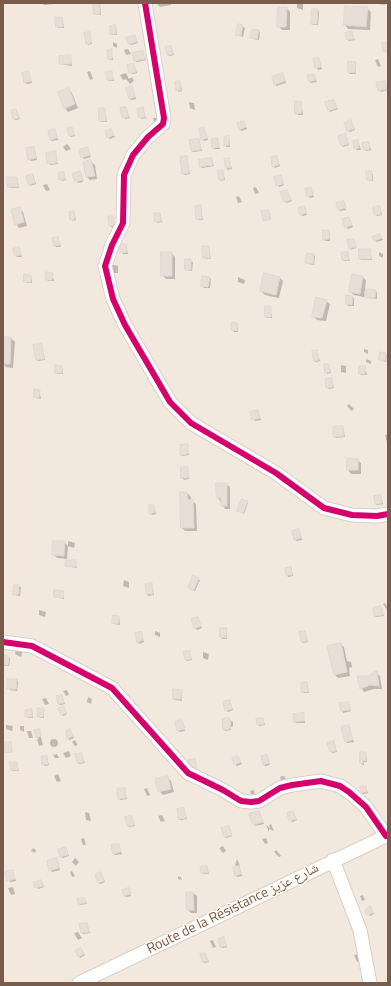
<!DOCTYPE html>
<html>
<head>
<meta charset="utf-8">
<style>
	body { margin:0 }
	#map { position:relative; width:391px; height:986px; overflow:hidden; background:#f9f5f0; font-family:"Titillium Web",sans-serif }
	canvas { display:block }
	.frame { position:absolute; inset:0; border:4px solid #7a5c4d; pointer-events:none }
</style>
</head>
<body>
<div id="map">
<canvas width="391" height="986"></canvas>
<div class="frame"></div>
</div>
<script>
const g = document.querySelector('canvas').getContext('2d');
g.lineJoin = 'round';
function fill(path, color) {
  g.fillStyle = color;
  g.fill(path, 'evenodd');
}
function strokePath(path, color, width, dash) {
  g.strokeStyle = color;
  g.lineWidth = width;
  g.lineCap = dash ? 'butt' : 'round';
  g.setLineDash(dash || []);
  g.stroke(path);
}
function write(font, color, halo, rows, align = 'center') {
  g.font = font + ' "Titillium Web","Noto Naskh Arabic",sans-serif';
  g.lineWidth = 3;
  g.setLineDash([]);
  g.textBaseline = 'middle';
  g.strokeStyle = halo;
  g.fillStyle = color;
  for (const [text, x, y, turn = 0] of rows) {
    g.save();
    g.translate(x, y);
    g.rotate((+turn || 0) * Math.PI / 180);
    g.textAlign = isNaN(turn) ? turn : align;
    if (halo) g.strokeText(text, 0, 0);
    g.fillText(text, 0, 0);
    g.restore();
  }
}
const residential = new Path2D(`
	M3 3H388V983H3Z`);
const shadow = new Path2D(`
	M42 3H54V4L44 5Z
	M94 3H100L101 15 94 14Z
	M156 3H171V5L160 7Z
	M297 3H303V10L297 8Z
	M377 3H385V5L378 4Z
	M346 7 367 8 371 12 370 30 348 29 345 25Z
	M287 8 290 12V30H282L278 26Z
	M318 10 319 12 318 25H313L312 23Z
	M62 18 64 28H58L57 27Z
	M239 25 245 28 243 37 237 35Z
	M116 26 117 35H112L111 34Z
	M258 31 260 32 259 40 253 39 251 38Z
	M351 32 355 40 349 41 348 40Z
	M89 33 92 44 88 45 87 43Z
	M135 36 138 43 131 45 129 44Z
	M113 42 117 44V48L113 46Z
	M171 47 174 55 169 56 168 55Z
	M128 49 131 54 126 55 124 50Z
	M111 50 113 60H110L109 59Z
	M142 52 146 60 137 62 135 61Z
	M70 56 72 66 60 64V57Z
	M319 59 322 69 318 70 314 60Z
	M378 59 381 66 378 67 375 60Z
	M355 63 356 74H350L349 72Z
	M134 65 137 73 132 74 128 66Z
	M90 71 93 79 90 80 87 72Z
	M28 72 32 83 27 84 25 83Z
	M112 72 114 81H109L108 80Z
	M126 73 129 79 132 77 134 81 130 84 126 79 123 80 120 75Z
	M283 74 286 83 276 86 275 84Z
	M314 75 317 82 311 83 309 82Z
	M180 82 182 91 179 92 177 90Z
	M385 82 388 90 381 92 379 90Z
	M132 87 136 99 131 100 129 99Z
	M69 89 72 93 78 108 68 112 65 108Z
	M334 101 338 109 330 112 329 110Z
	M189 102 194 103 195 110 190 108Z
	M301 102 303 115H298L296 113Z
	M126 108 130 118 125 119 121 109Z
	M143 108 146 118 141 119 140 117Z
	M104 109 107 122H102L100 121Z
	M16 110 20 119 16 120 14 119Z
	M153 118H157L159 119 155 124Z
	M243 122 247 129 241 131 240 129Z
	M351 122 355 130 350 132 348 131Z
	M72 128 75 136 71 137 70 136Z
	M204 129 208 140 204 141 202 139Z
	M55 130 58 140 52 141 51 140Z
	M111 130 115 137 110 139 108 137Z
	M346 135 349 145 343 147 342 145Z
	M229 138 230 147H227L225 145Z
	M199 140 202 151 193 152 192 151Z
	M217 140 220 149H215L213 148Z
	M358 141 361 150H357L355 148Z
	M369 143 371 150 366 151 363 144Z
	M67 144 71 149 66 151 63 147Z
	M34 148 37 160 31 161 29 159Z
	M87 148 91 157 84 159 82 157Z
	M55 152 58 164 50 165 47 153Z
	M186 157 190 174 184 175 183 173Z
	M277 157 280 166 275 168 273 166Z
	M211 159 214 166 202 168 200 166Z
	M229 159 232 169 228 170 226 168Z
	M91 162 95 165 97 179 90 180 87 177Z
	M223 171 225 180 221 181 219 179Z
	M367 172 373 174V181L368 180Z
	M64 173 66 180 62 181 60 179Z
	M74 174H81L83 182 78 183Z
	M33 175 36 184 30 186 29 184Z
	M280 176 284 185 279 187 277 185Z
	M17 178 19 188H10L9 187Z
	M47 184 50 190 46 191 43 185Z
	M256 187 259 193 255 194 253 188Z
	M311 188 314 197 310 198 308 196Z
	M287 191 292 201 286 203 281 193Z
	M239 196 242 202 238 203 236 197Z
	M344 202 346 210 340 211 339 209Z
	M200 206 203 220H199L197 219Z
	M304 207 307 215 302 216 301 214Z
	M380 207 382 215 377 216 375 214Z
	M19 208 23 212 27 226 19 228 16 224Z
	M74 212 76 220 73 221 71 219Z
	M160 214 162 222 157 223 156 221Z
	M112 217 115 227H111L110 225Z
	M349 218 353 227 348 229 346 227Z
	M329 231 330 241H325L324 239Z
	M380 235 383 240 376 242 375 241Z
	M58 238 61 247H56L55 246Z
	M353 240 356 248 351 250 350 248Z
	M126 245 128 254H123L121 252Z
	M208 247 211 259H206L204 258Z
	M19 249 22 257H17L16 256Z
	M370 250 372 260H361L360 259Z
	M379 252 383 254V258L379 256Z
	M171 253 175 257V279H166L162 275Z
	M347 253 350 261H344L343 260Z
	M313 255 315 256 314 265 308 264 306 263Z
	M186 260 193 262 192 271 186 270Z
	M111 264 118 266V273H113Z
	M52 274 54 281H48L47 279Z
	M31 276 32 283H27L25 281Z
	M238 277 245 280 244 284 238 282Z
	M279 277 283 281 279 298 265 295 261 291Z
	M362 277 366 280 364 297 354 295 350 292Z
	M209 278 211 279 210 288H204L202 286Z
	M367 290 376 291 377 293V299L368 298 366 297Z
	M353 297 354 298V306H348L347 304Z
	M326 301 330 304 326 321 317 320 313 316Z
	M270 307 272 318H267L266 317Z
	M238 324V332H234L232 330Z
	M11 338 15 342 13 368 6 367 3 364V349Z
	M41 345 45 360 38 361 37 360Z
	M364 349 368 350V354L364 352Z
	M317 351 320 361 316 362 314 360Z
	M385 354 387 355 386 362 382 361 380 360Z
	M366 359 371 361V364L366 362Z
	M329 365 331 373 327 374 326 372Z
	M341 365 346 366V373L341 372Z
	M62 367 63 374H57L56 372Z
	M365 367 367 375H361L360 374Z
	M331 379 334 388 329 389 327 387Z
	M39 391 41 399 36 398 35 397Z
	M349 404 354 409 352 411 347 406Z
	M258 411 261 420 255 421 253 419Z
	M343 428 345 437 336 438 334 436Z
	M388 434V447L385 435Z
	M187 445 189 455 182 456 181 454Z
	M357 460 361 463V474H351L348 470Z
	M187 468 189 479 184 480 182 478Z
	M226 484 230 487V509H225L218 498Z
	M187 493 191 497V500L196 504 197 531H185L182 528Z
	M381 496 383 504 377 505 376 504Z
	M247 502 248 503 244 514 238 511Z
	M154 506 156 514 152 515 151 514Z
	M299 530 302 540 296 541 295 539Z
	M68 541 75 543 74 548 68 546Z
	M64 542 68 546 67 559 57 558 53 554Z
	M75 561 77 568 66 566Z
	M291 568 293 576 288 577 287 575Z
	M198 579 200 580 195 591 190 589 189 588Z
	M124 580 129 582V588L123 586Z
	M152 584 154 595 148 596 147 594Z
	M15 586 21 587 20 596 14 595Z
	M63 592 64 599 55 597Z
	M385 603 388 607 387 610 383 604Z
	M381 608 384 616 376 617 375 616Z
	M39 610 46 612 45 617 39 615Z
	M119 617 120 625 114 624 113 623Z
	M197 618 202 628 197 630 195 628Z
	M226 629 227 639H222L221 637Z
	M155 631 160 633V637L155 635Z
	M304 632 308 642 303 643 301 642Z
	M141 633 144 642 139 644 138 642Z
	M340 644 344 647 347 661 351 662 352 667 349 668 350 676 338 678 335 675Z
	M16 647 23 650 21 657 15 654Z
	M189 652 192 660 187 661 186 660Z
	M203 652 209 654 208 660 203 658Z
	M3 656 10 658 9 666H3Z
	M376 672 380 676 382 689H374L364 692 361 688 368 677Z
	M17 680 18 682 17 691 10 690 8 688Z
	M307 683 309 693H304L302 692Z
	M67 690 69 695 66 696 63 691Z
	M181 691 182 701 175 700 174 699Z
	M62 696 65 704 60 705 59 704Z
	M88 697 92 699 91 704 87 702Z
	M46 698 49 704 45 705 42 699Z
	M229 701 233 710 228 712 226 710Z
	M348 703 351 711 343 713 340 704Z
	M63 707 67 714 63 716 62 715Z
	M43 709 44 718H41L39 717Z
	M32 710 33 718H28L26 711Z
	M303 714 305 723H296L295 722Z
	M229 719 233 722V726L231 727V730L225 731 224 729Z
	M263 719 265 725 259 726 258 724Z
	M182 721 185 731 180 732 178 731Z
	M6 725 13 726 12 731 6 729Z
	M20 726H24V732L20 730Z
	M348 726 354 742 347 743 342 727Z
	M39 730 43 745 39 746 37 739H39L37 737Z
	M70 730 74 738 69 740 68 738Z
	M27 731H31L33 738H29Z
	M50 743a4 4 0 1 1 8 0a4 4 0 1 1-8 0Z
	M75 740 78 745 75 746 72 742Z
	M334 742 337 752 332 753 328 744Z
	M69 751 71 756 66 758 63 753Z
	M366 753 367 762H364V765H362L361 763Z
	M57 754 59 758H55L53 755Z
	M81 754 85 763 79 764 76 755Z
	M266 756 270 765 265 766 263 764Z
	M46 757 49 765 45 766 43 764Z
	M238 757 242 764 237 766 235 764Z
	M16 763 19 771H13L12 770Z
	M58 774 61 781 57 782 54 776Z
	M283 776 285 777 287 784 282 783 280 777Z
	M167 777 171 781 174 792 163 795 159 791Z
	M361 787H366L368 793 363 794Z
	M147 788 150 795 147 796 144 789Z
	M124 789 127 799 120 800 119 798Z
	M253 790 254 791 256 797H252L250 791Z
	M184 809 187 819 181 820 179 819Z
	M85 812 89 813 91 821 86 820Z
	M259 812 264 824 255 826 251 815Z
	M293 812 297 820 292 822 290 820Z
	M162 815 165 821 161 822 158 816Z
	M132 817 135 826 129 827 128 826Z
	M271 824 274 831 269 829V832L266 825 270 828 269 825Z
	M229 827 232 836 226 838 225 837Z
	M84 838 86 845H83L81 839Z
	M266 838 268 843 265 844 262 839Z
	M118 845 122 854 115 855 114 854Z
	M223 846 226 851 223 853 219 848Z
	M33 848 36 850 35 853 31 851Z
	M66 849 69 856 63 858 61 857Z
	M276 850 281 856 279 857 274 852Z
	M75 858 79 862 76 866 72 862Z
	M57 859 60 870 52 872 50 870Z
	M237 859 240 866H238L240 869 242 876 237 877 236 875 238 867 235 865Z
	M207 867 209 874H203L202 873Z
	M12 871 16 881 10 882 6 873Z
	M72 871 75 876 72 877 70 872Z
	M101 873 105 882 100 884 99 883Z
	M178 876 181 877 182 880 178 879Z
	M41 881 44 887 38 889 34 883Z
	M13 887 15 894 11 895 8 888Z
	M129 890 131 896 126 897 125 896Z
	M193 893 197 896V913H191L188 910Z
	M363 895 365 900 362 901 360 896Z
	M85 899 87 904 80 905 78 900Z
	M371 908 374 914 370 916 367 911Z
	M87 924 90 933 83 934 82 933Z
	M78 932 82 938 78 940 74 933Z
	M224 938 227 947 223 948 221 947Z
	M213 940 216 947 213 948 210 941Z
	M81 949 85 955 80 958 79 956Z
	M205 954 209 962 205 963 203 962Z
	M359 954 362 961 357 962 354 955Z`);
const building = new Path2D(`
	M93 3H99L100 14H94Z
	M345 6 368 7 366 27 344 25Z
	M278 7H287L286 27H277Z
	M312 9H318L317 24H311Z
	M55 17H62L63 27H56Z
	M238 24 243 25 241 36 236 35Z
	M116 25V34H110V26Z
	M252 29 259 30 257 39 250 38Z
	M352 31 354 39 347 40 345 33Z
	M90 32 91 43 86 44 84 33Z
	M135 35 137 42 128 44 126 38Z
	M388 42V51L383 52 382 43Z
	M171 46 173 54 167 55 165 47Z
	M112 49V59H108L107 50Z
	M143 51 145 59 134 61 132 53Z
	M71 55V64H59V56Z
	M319 58 321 67 315 68 313 59Z
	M348 61 356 62 355 73 348 72Z
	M134 64 136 72 129 73 127 65Z
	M29 71 31 81 24 83 22 73Z
	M112 71 113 80H107L106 72Z
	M283 73 285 81 274 85 272 77Z
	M314 74 316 80 309 82 307 76Z
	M180 81 181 90 176 91 175 82Z
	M385 81 387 89 378 91 376 83Z
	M132 86 135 97 129 99 126 88Z
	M69 88 75 104 64 109 58 92Z
	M334 100 337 108 328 111 325 102Z
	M295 101H301L302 113 295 114Z
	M126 107 129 117 122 118 120 108Z
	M143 107 145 117 139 118 137 109Z
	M99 108H105L106 121H99Z
	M16 109 19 118 13 119 11 111Z
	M351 120 354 129 347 131 344 123Z
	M244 121 246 127 239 130 237 123Z
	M72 127 74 135 69 136 67 128Z
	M204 128 207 138 201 140 199 129Z
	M55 129 57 138 50 140 48 131Z
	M111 129 114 135 107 138 105 131Z
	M346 134 348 144 341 146 338 136Z
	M229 136V145L224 146V137Z
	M218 138 219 147 212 148 211 139Z
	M199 139 201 150 191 151 189 140Z
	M358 140 359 148 354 149 353 141Z
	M369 142 370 149 363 150 362 143Z
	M34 147 36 158 28 160 26 148Z
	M88 147 90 155 81 158 79 150Z
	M56 151 57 163 47 164 46 153Z
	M187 156 189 173 182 174 180 157Z
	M277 156 279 165 272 167 271 157Z
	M212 158 213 165 199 167V160Z
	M229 158 231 168H226L224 159Z
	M91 160 95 176 86 177 83 162Z
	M223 170 224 179 219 180 217 171Z
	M80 171 83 180 75 182 72 174Z
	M366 171H372V180H367Z
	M64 172 65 179 59 180 58 173Z
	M33 174 35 183 28 185 26 176Z
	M281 175 283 184 276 186 274 177Z
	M7 177H17L18 187H8Z
	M311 187 313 195 307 197 305 189Z
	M287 190 291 200 284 202 280 192Z
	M344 201 346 208 338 210 336 203Z
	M201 205 202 219H196L195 206Z
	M305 206 306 213 300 215 298 208Z
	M380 206 381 214 374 215 373 207Z
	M20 207 24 222 15 225 11 210Z
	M269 210 271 219 263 221 261 211Z
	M74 211 75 219 70 220 69 212Z
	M154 213H160L161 221 155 222Z
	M113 216 114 225 109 226 108 217Z
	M349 217 352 225 345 228 342 219Z
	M323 230H329V239L323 240Z
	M380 234 382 238 374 241 372 237Z
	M58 237 60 245 54 246 52 238Z
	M354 239 356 247 349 249 347 240Z
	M120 244H126L127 252 120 253Z
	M202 246H209L210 258H203Z
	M19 247 21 255 15 256 13 249Z
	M359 249H371V259H359Z
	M161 252H172V276H161Z
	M348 252 349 260H342L341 253Z
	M307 253 314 254 313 264 305 263Z
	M185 259H191V270H185Z
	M46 272 53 273 52 280H46Z
	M264 273 280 277 276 295 260 291Z
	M24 274 31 275V282H24Z
	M352 274 363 276 360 294 349 292Z
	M202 276 210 277 208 287 201 286Z
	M366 289 376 290 375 298 365 297Z
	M346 295 353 296 352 305 346 304Z
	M316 297 327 300 322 318 312 317Z
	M265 306H271V317H265Z
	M232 322 238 323 237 331 231 330Z
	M3 337H11L10 364H3Z
	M42 344 44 359 36 360 33 345Z
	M317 350 319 360 314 361 312 351Z
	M380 352 386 353 385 361 379 360Z
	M324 364H329L330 372 325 373Z
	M55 365 62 366V373H55Z
	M359 366H366L365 374H359Z
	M332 378 333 387 326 388 325 379Z
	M34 389 40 390 39 398 34 397Z
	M258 410 260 418 252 420 250 412Z
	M343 426 344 436 333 437V427Z
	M188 444V454L180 455V445Z
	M347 458 358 459V470H347Z
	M181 467H188V478H181Z
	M216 483H227V506H221V498H217Z
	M180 492H187L188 500 193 499 194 528H181Z
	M381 495 382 503 375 504 374 496Z
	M242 499 248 501 243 513 237 511Z
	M149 505H154L155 512 150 514Z
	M299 529 301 538 294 540 292 531Z
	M53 541H65L64 556 52 555Z
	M66 560H76V567L65 566Z
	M291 567 292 575H286L285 568Z
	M193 575 199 578 194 590 188 588Z
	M152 583 153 594H146L145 584Z
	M14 585H19V594L13 595Z
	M54 590 64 591 63 598 54 597Z
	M381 606 383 615 374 616 373 608Z
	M113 615 119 616 118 624 112 623Z
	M198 617 201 626 194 629 191 619Z
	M220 628H227L226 638 220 637Z
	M305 631 307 641 301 642 299 632Z
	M142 632 143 640 137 643 135 633Z
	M341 643 347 672 334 675 327 646Z
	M190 651 191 659 185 660 183 652Z
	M3 655 9 656 8 665H3Z
	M377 671 379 686 370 685 360 689 357 676H368Z
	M8 679H17L16 689H7Z
	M307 682 308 692H301V683Z
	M173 689 182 690 181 699H173Z
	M62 695 64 703 58 704 56 696Z
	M230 700 232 709 225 711 223 702Z
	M349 702 350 710 341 711 339 703Z
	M64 706 66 713 61 715 58 709Z
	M37 708H44L43 717H38Z
	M32 709V717H25V710Z
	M304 713V721L294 722 293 714Z
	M229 718V720H231L230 729 223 730 222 719Z
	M263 718 264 724 257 725 256 719Z
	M182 720 185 729 177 731 175 722Z
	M349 725 353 740 345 742 341 727Z
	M40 729 41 736 36 738 34 730Z
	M70 729 73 736 67 739 66 731Z
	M334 741 336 751 330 752 327 743Z
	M11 742 12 752 5 753 3 743Z
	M360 752H366V761L363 760V764L360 763Z
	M82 753 84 762 77 763 75 754Z
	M267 755 269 763 263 765 261 756Z
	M47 756 48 764 42 765 41 757Z
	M238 756 241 762 234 765 232 758Z
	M195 759 197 768 189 770 188 760Z
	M10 762H17L18 770H11Z
	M168 776 171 789 158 792 155 779Z
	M366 786 367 792H360V787Z
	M125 788 126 798 118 799 117 789Z
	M184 808 186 818 178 819 177 809Z
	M259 811 263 822 253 825 249 814Z
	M293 811 296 819 289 821 287 813Z
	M132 816 134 825 127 826 125 817Z
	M229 826 232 835 224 837 221 828Z
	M119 844 121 852 113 854 111 845Z
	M66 847 68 855 60 857 58 850Z
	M57 858 59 868 49 871 47 861Z
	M207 866 208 873H201L200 867Z
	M239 866 241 874 235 876 233 867Z
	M13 870 15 879 7 881 5 872Z
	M101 872 104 881 98 883 95 875Z
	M41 880 43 886 35 888 33 883Z
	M129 888 131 894 124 896 122 890Z
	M186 892H193L194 910H187Z
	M85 898 86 903 78 904 77 899Z
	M370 905 373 913 367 915 365 911Z
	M87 923 89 932 81 933 79 924Z
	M224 937 226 946 220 947 218 939Z
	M81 948 84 954 78 957 75 951Z
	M205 953 208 961 202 962 200 954Z`);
const minor = new Path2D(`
	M145 3 164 118 163 124 148 137 133 155 124 175 123 223 112 245 105 266 113 299 125 325 170 402 191 423 276 473 324 508 352 515 377 516 388 514
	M3 642 32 646 112 688 188 773 223 790 241 801 251 802 259 801 280 788 292 785 321 781 340 786 349 792 366 807 386 836
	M333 860 360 930 370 983
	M79 983 388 835`);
const cycleway = new Path2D(`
	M145 3 164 118 163 124 148 137 133 155 124 175 123 223 112 245 105 266 113 299 125 325 170 402 191 423 276 473 324 508 352 515 377 516 388 514
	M3 642 32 646 112 688 188 773 223 790 241 801 251 802 259 801 280 788 292 785 321 781 340 786 349 792 366 807 386 836`);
const streetNames = [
	["Route de la Résistance شارع عزيز",233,909,-26]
];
fill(residential, '#f2e8de');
fill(shadow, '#0003');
fill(building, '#e6ded7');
strokePath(building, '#e2d8d2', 1);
strokePath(minor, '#d7d1cb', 15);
strokePath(minor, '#fefefd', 13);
strokePath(cycleway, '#d6006c', 6);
write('14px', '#7a5c4d', '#fffaf3', streetNames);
</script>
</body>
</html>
